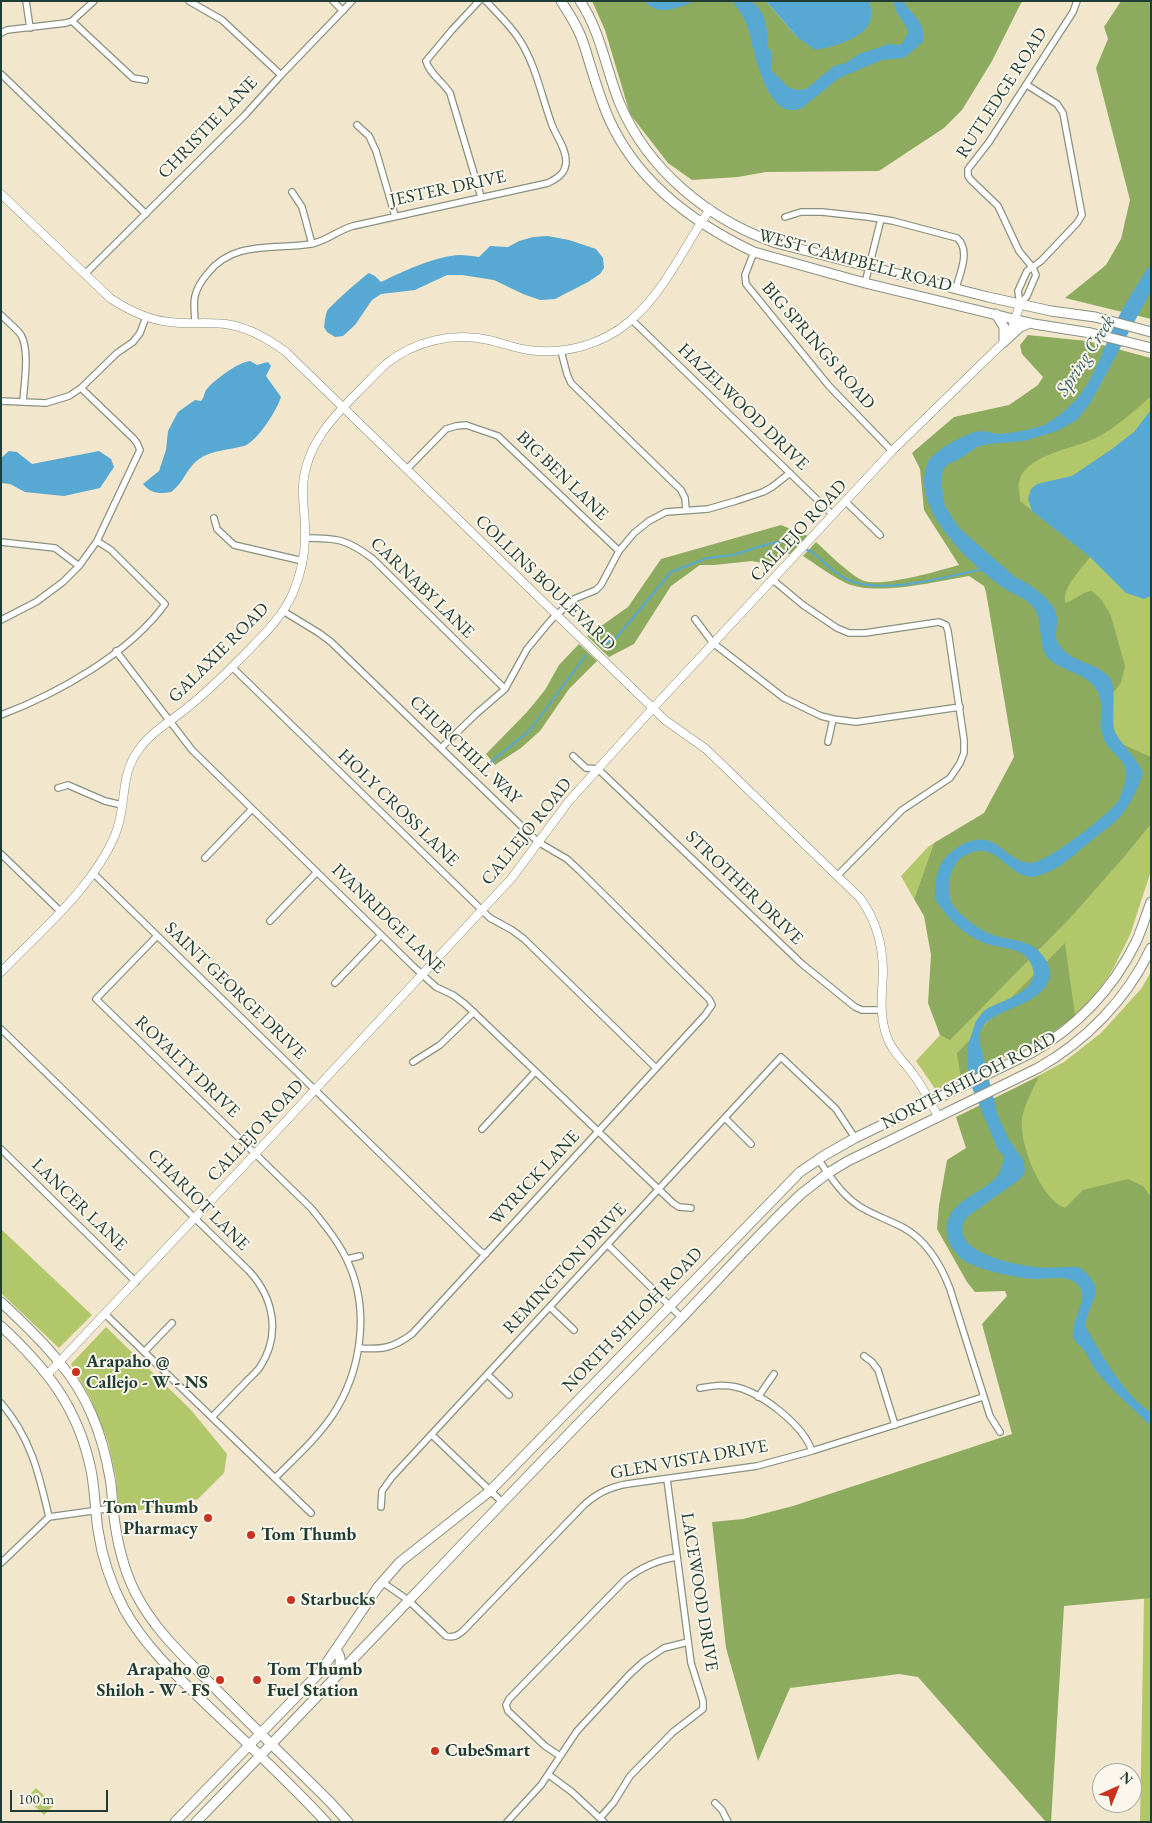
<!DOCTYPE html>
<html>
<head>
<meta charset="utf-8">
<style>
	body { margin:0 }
	#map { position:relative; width:1152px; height:1823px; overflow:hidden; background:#f2e6cc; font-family:"EB Garamond",serif }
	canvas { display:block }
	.frame { position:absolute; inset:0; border:2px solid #1f3d34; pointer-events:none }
	.north { position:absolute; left:1092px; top:1763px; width:50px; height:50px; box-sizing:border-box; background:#fbf7ec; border:1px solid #a3ada2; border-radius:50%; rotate:44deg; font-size:14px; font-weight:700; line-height:20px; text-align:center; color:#1f3d34 }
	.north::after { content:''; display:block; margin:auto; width:18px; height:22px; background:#c8321e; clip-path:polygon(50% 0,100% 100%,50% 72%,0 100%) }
	.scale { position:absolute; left:10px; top:1790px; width:98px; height:22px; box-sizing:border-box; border:2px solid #1f3d34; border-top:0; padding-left:6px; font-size:15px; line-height:18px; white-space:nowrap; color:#1f3d34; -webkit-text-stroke:4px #fbf7ec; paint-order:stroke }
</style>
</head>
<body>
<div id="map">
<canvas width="1152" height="1823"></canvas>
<div class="frame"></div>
<div class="north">N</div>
<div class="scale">100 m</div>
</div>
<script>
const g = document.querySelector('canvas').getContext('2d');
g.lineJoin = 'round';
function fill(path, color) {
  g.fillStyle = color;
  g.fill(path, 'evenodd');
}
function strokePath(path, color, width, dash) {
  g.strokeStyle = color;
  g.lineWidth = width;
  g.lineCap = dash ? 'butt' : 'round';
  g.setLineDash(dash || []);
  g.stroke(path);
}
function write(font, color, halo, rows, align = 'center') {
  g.font = font + ' "EB Garamond",serif';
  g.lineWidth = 4;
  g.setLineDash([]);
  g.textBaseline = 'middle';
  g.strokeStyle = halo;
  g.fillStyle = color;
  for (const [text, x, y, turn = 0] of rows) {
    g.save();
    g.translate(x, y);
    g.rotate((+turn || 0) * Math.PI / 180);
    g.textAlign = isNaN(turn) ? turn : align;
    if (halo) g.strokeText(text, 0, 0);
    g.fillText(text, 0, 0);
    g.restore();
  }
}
const green = new Path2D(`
	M1151 358V871L1130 935 1112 971 1086 1008 1046 1037 936 1090 916 1061 940 1035 1135 780 952 533Z
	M934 843 914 899 901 876 928 847Z
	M1151 972V1822H1140L1144 1598 1065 1483 1116 1390 992 1123 1036 1077 1064 1062 1101 1033 1141 989Z
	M1 1229 92 1315 59 1348 1 1293Z
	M106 1327 191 1410 227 1454 224 1473 198 1499 119 1514 116 1477 108 1442 91 1399 71 1364Z
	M36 1788 54 1805 44 1815 26 1798Z`);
const forest = new Path2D(`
	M592 1H766L797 37 871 18 869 1H1024L1021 3 992 61 962 110 944 128 879 171 766 172 738 177 692 180 668 163 630 114 605 30Z
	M1121 1H1151V319L1065 298 1106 265 1121 239 1130 200 1096 68 1108 39 1104 27Z
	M1028 335 1087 341 1151 358V396C1134 411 1117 427 1096 438 1076 448 1024 455 1019 482 1018 488 1020 495 1020 501L1090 557C1083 567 1060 590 1066 603 1076 599 1082 592 1092 591L1101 599 1111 616 1125 666 1121 683 1109 698 1113 740 1151 757V824L1123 858 1071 917 950 1040 940 1035 928 1003 931 955 924 916 914 899 934 843 984 813 1014 757 986 592 984 586 969 576C938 581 875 597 846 583 831 576 817 565 803 556L816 542C827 552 851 576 864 581 884 587 938 571 959 565L924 510 920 469 912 453 954 417 1009 405 1038 385 1043 377 1022 354 1020 345Z
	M781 525 808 536 790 554 783 553 769 564 752 561 714 565H700L671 586 634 644 609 657 587 636 628 607 661 559Z
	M579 644 597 661 569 689 540 731 521 748 495 765 486 754 527 712 545 690 559 665Z
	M1065 943 1075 1016 1046 1037 961 1079 957 1053Z
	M1039 1076C1034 1087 1023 1108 1022 1119 1019 1144 1041 1199 1065 1208L1083 1190 1128 1179 1143 1186 1151 1197V1598L1064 1606 1051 1822H1046L918 1677 899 1674 790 1688 758 1761 726 1648 712 1522 743 1519 793 1506 1012 1434 982 1324 1007 1296 1005 1291 975 1292 967 1282 937 1229 939 1205 947 1160 966 1148 956 1117Z`);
const water = new Path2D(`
	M645 1H695C680 7 657 18 645 1Z
	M732 1C737 1 743 0 748 1 765 5 769 32 767 46L772 53 771 70 788 87 797 90 806 89 834 66 846 63 859 54 889 44 899 45 902 44 908 33 907 28 897 13 893 1H903C913 16 926 22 923 42L904 58 882 60 839 78 802 108C766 123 755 52 748 28 745 19 738 8 732 1Z
	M766 1H869C870 6 872 12 871 17 869 38 832 47 815 50L797 37Z
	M548 236 569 240 596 249 603 258 604 268 600 274 588 282 555 299 540 300 523 294 494 280 462 275H447L415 290 381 294 372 300 355 325 343 336 335 337 327 332 324 327C325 322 325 316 327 311 329 307 365 275 369 273L375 276 381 282C404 271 433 257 459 255 466 255 473 256 479 257L490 246 508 247 519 241 533 237Z
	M1151 264V291L1091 402 1077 420 1057 431 1024 441 989 444 977 447 958 460 948 464 943 470 941 481 945 506 959 528 1015 577C1029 583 1056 601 1057 618 1058 631 1052 635 1061 647 1073 664 1100 662 1111 680 1116 688 1112 718 1114 729 1116 739 1138 759 1143 773 1138 789 1129 807 1118 819 1110 827 1099 834 1091 841 1080 849 1070 860 1058 867 1051 871 1038 877 1030 877 1008 874 996 844 973 852 965 855 959 858 955 865 948 876 946 893 953 905 958 914 979 929 988 933 1011 943 1033 936 1047 962 1049 967 1051 971 1050 977 1041 1008 994 1007 982 1028 980 1031 980 1036 979 1039L998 1116 1008 1138 1024 1161 1025 1172 1020 1179 967 1217C945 1249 1007 1263 1028 1266 1044 1269 1062 1267 1079 1267 1108 1290 1092 1296 1085 1325 1098 1350 1126 1398 1151 1412V1426C1133 1408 1112 1391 1097 1372 1091 1365 1089 1356 1083 1349 1081 1346 1077 1344 1075 1341 1065 1323 1097 1295 1073 1281 1062 1275 1048 1279 1036 1279 1019 1279 976 1269 963 1260 957 1255 949 1245 948 1238 938 1197 995 1194 1002 1167 1003 1164 1003 1160 1004 1156L998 1150 968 1078V1045L976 1021 983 1012 988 1008C1004 1000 1042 990 1032 966 1030 961 1025 954 1019 952 1008 947 994 947 982 942 961 933 947 917 935 899 935 889 935 878 939 869 944 853 969 836 986 840 1002 844 1012 862 1030 863 1047 863 1102 819 1115 805 1118 802 1121 796 1122 792 1136 756 1110 760 1103 736 1096 717 1109 703 1092 684 1080 671 1056 670 1046 655 1038 643 1043 619 1034 608 1026 597 1011 594 1001 586 969 563 908 506 928 462 934 450 971 430 983 431 988 431 993 434 998 434 1007 434 1040 428 1046 424 1088 399 1095 369 1113 328 1122 309 1134 290 1145 272Z
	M250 361 257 365 268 362 271 366 266 376 281 397C277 410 257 442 244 446 229 450 212 450 199 459 187 467 183 484 171 492 160 494 151 494 143 484L159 471 166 450 168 431 178 412 195 400 201 401C204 398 204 394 206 390 213 381 238 362 250 361Z
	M1151 410V596L1144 599 1126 593 1090 557 1032 511 1028 499 1031 489 1037 484 1072 476 1112 449 1134 432Z
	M9 451 17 452 32 464 99 451 111 459 114 467 100 488 64 496 25 492 10 484 1 483V458Z`);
const stream = new Path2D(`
	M807 550 812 552C823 561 834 573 846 579 881 596 945 577 983 569
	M601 646 616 638 671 572 707 558 733 555 768 544 783 541 791 545
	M486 766 530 730 586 655`);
const minor = new Path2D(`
	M26 1 30 28
	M189 1 222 20 281 75
	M333 1 343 11
	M479 1 452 30 426 61C429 73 443 82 450 93L481 197
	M72 21 133 78 145 80
	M1 33 7 30 66 23 72 21 94 1
	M1 74 146 214
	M357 125 369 136 376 151 395 216
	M292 192 302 207 312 244
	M785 217 801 212H822L868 217 893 221 957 238C971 250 960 273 956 288
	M754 252 745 275 746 284 829 386 892 451
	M85 274 245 115 281 75 352 1
	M865 283 881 219
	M1020 304 1027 296 1036 275 1033 268 1019 251 998 206 971 180 968 176V169L989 142 1073 12 1077 1
	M1020 304 1018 291 1027 271 1041 261 1077 223 1082 215 1063 113 1057 104 1027 85
	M1 315C8 322 16 328 21 335 30 351 24 384 23 402
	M632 320 833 515
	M195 323C195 315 193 305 195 296 197 287 202 280 208 273 234 240 275 250 311 244 327 241 338 230 353 226L548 183C558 178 566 173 566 161 566 148 556 136 552 125 541 95 536 65 519 39 510 25 497 13 486 1
	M561 351 567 374 571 383 681 490 685 498 686 510
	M1 401 46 403 69 396 81 388 117 353 133 342 140 333 146 317
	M407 469 446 429 456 426 466 425 498 436 619 551
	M846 502 880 535
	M214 518 217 529 234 545 303 561
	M305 538C337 538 347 539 373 559L505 689
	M1 542 55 548 79 566
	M773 580 803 605 837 628 849 633H865L939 622 946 625 948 631 964 740V753L960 763 950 778 902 810 837 876
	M283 611 319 633 331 642 538 842 567 859 580 871 709 999 712 1005 705 1015 412 1334C393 1348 382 1350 359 1348
	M695 619 713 643 784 698 821 716 833 719 856 722 960 707
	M1 620 36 602 63 582 79 566 97 541 140 450 137 443 133 438 81 388
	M116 651 192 750 414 967 436 987 453 995 465 1004 673 1203 679 1207 691 1208
	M232 667 490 918 512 930 524 939 656 1068
	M1 715C57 694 130 653 165 604L111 550 97 541
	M828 742 833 719
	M441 748 476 714 505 689 527 649 551 620 574 599 596 590 601 585 619 551 634 533 649 521 666 512 708 509 736 501 763 492 772 487 790 473
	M573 756 586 768 598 769 802 964 855 1007 862 1010H880
	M58 788 68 785 105 801 122 805
	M1 854 60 911
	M205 858 252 809
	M93 873 480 1251 486 1254
	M270 921 317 872
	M157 936 96 999 311 1208C324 1224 337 1240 346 1258 371 1308 362 1371 332 1416 316 1439 295 1458 275 1478
	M335 983 381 935
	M1 1029 249 1271C274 1298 281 1335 260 1367 256 1373 249 1378 244 1384 233 1395 223 1406 212 1417
	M413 1062 440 1045 474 1012
	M725 1118 751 1144
	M482 1129 535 1072
	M1 1149 136 1282
	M818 1159C830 1176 841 1194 859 1206 873 1215 889 1220 904 1228 927 1241 941 1265 950 1289L990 1416 1000 1432
	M608 1245 682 1318
	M347 1259 360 1256
	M551 1308 574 1330
	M105 1314 311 1513
	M144 1352 172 1323
	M864 1356 872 1362 878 1370 895 1425
	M488 1375 509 1395
	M700 1388C712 1386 724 1384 736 1387 762 1393 803 1425 812 1451
	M758 1397 774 1374
	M1 1403C31 1438 39 1474 49 1517
	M432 1435 502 1502
	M381 1507 382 1491 392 1477 781 1057 836 1109 855 1138
	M1 1563 49 1517 113 1508
	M382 1582 408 1600 446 1636C453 1638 457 1636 463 1631L582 1507C595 1494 609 1487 627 1484L757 1466 812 1451 983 1397
	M560 1756 545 1746 508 1711 506 1705 509 1699 625 1580C640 1568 657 1560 677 1557
	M549 1775 572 1792 604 1822
	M715 1803 722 1810 728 1822
	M600 1818 614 1802 630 1776 673 1732 703 1709V1701L691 1663 667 1479
	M507 1822 541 1785 577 1731 629 1675 643 1662 664 1648 688 1642`);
const tertiary = new Path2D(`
	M1 194 110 298C128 310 148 320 170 322 190 325 211 321 231 325 252 329 270 340 286 352L665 720 706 749 860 898C877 921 883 945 883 973 882 995 879 1015 887 1037 892 1052 904 1061 913 1074 923 1087 930 1102 938 1116
	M1 972C39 933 94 886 115 835 128 805 118 776 140 748 152 731 173 720 188 707 206 693 223 676 239 660 259 639 281 620 293 593 300 576 305 555 305 537 306 520 302 502 303 485 306 446 331 419 357 393 367 383 376 373 386 364 414 341 453 332 489 340 502 343 515 348 528 350 564 355 602 345 630 321 664 293 685 245 710 209
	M48 1374 285 1122 495 896 511 879 569 801 653 708 892 451 1006 340 1011 331 1020 304`);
const secondary = new Path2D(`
	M561 1C570 15 579 29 584 45 592 70 599 97 610 121 638 182 695 224 754 252L865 283 1034 324 1091 333 1151 348
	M580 1C601 32 606 70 620 104 648 170 709 220 776 243L988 297 1051 311 1095 317 1151 332
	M996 314 1004 327V342
	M1006 340 1020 327 1030 323
	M1 1302C21 1321 42 1340 59 1362 87 1394 103 1437 110 1478 112 1488 112 1499 113 1508 116 1537 122 1566 135 1592 153 1628 181 1654 209 1682 249 1723 290 1762 330 1802L348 1822
	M1 1326C47 1369 78 1407 91 1470 95 1490 95 1510 98 1530 102 1558 111 1584 124 1609 146 1648 178 1677 210 1708 249 1745 289 1782 326 1822
	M336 1650C343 1659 340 1665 337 1675
	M175 1822 321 1671 378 1587 400 1562 490 1491 800 1172 825 1155 855 1138 1031 1053C1076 1028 1113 989 1136 942 1142 929 1146 915 1151 902
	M196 1822C354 1660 508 1494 667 1333 712 1287 754 1238 801 1194L828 1173 848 1161 1038 1068C1086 1041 1127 999 1151 948`);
const markers = [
	[76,1372,5,"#c8321e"],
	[208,1518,5,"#c8321e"],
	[251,1535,5,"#c8321e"],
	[291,1600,5,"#c8321e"],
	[220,1680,5,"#c8321e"],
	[257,1680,5,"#c8321e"],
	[435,1751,5,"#c8321e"]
];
const streetNames = [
	["RUTLEDGE ROAD",1002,93,-57],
	["CHRISTIE LANE",208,128,-46],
	["JESTER DRIVE",448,189,-12],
	["WEST CAMPBELL ROAD",855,261,15],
	["BIG SPRINGS ROAD",818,346,49],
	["HAZELWOOD DRIVE",743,407,44],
	["BIG BEN LANE",562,476,44],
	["CALLEJO ROAD",799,531,-47],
	["COLLINS BOULEVARD",545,583,44],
	["CARNABY LANE",422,588,44],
	["GALAXIE ROAD",219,653,-45],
	["CHURCHILL WAY",465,750,44],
	["HOLY CROSS LANE",398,808,44],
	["CALLEJO ROAD",527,832,-51],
	["STROTHER DRIVE",744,888,44],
	["IVANRIDGE LANE",388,919,44],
	["SAINT GEORGE DRIVE",235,991,44],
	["ROYALTY DRIVE",187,1067,44],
	["NORTH SHILOH ROAD",969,1081,-27],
	["CALLEJO ROAD",256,1131,-47],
	["WYRICK LANE",535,1178,-47],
	["CHARIOT LANE",198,1200,45],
	["LANCER LANE",79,1205,44],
	["REMINGTON DRIVE",565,1269,-47],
	["NORTH SHILOH ROAD",633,1320,-46],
	["GLEN VISTA DRIVE",689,1460,-10],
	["LACEWOOD DRIVE",699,1592,81]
];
const poiNames = [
	["Arapaho @",86,1362],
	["Callejo - W - NS",86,1383],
	["Tom Thumb",198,1508,"right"],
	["Pharmacy",198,1529,"right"],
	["Tom Thumb",261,1535],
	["Starbucks",301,1600],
	["Arapaho @",210,1670,"right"],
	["Shiloh - W - FS",210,1691,"right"],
	["Tom Thumb",267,1670],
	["Fuel Station",267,1691],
	["CubeSmart",445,1751]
];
const waterNames = [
	["Spring Creek",1086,356,-57]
];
fill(green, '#b2c66a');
fill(forest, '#8dab5e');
fill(water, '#57a8d2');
strokePath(stream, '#57a8d2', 2);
strokePath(minor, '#889280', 8);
strokePath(tertiary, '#889280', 9);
strokePath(secondary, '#889280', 11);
strokePath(minor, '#fff', 5.5);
strokePath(tertiary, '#fff', 8);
strokePath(secondary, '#fff', 9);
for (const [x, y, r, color] of markers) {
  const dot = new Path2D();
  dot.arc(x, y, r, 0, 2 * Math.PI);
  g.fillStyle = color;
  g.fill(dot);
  strokePath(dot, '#fbf7ec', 2);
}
write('18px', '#1f3d34', '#fbf7ec', streetNames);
write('bold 18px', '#1f3d34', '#fbf7ec', poiNames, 'left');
write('italic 19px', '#305d63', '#fbf7ec', waterNames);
</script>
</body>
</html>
